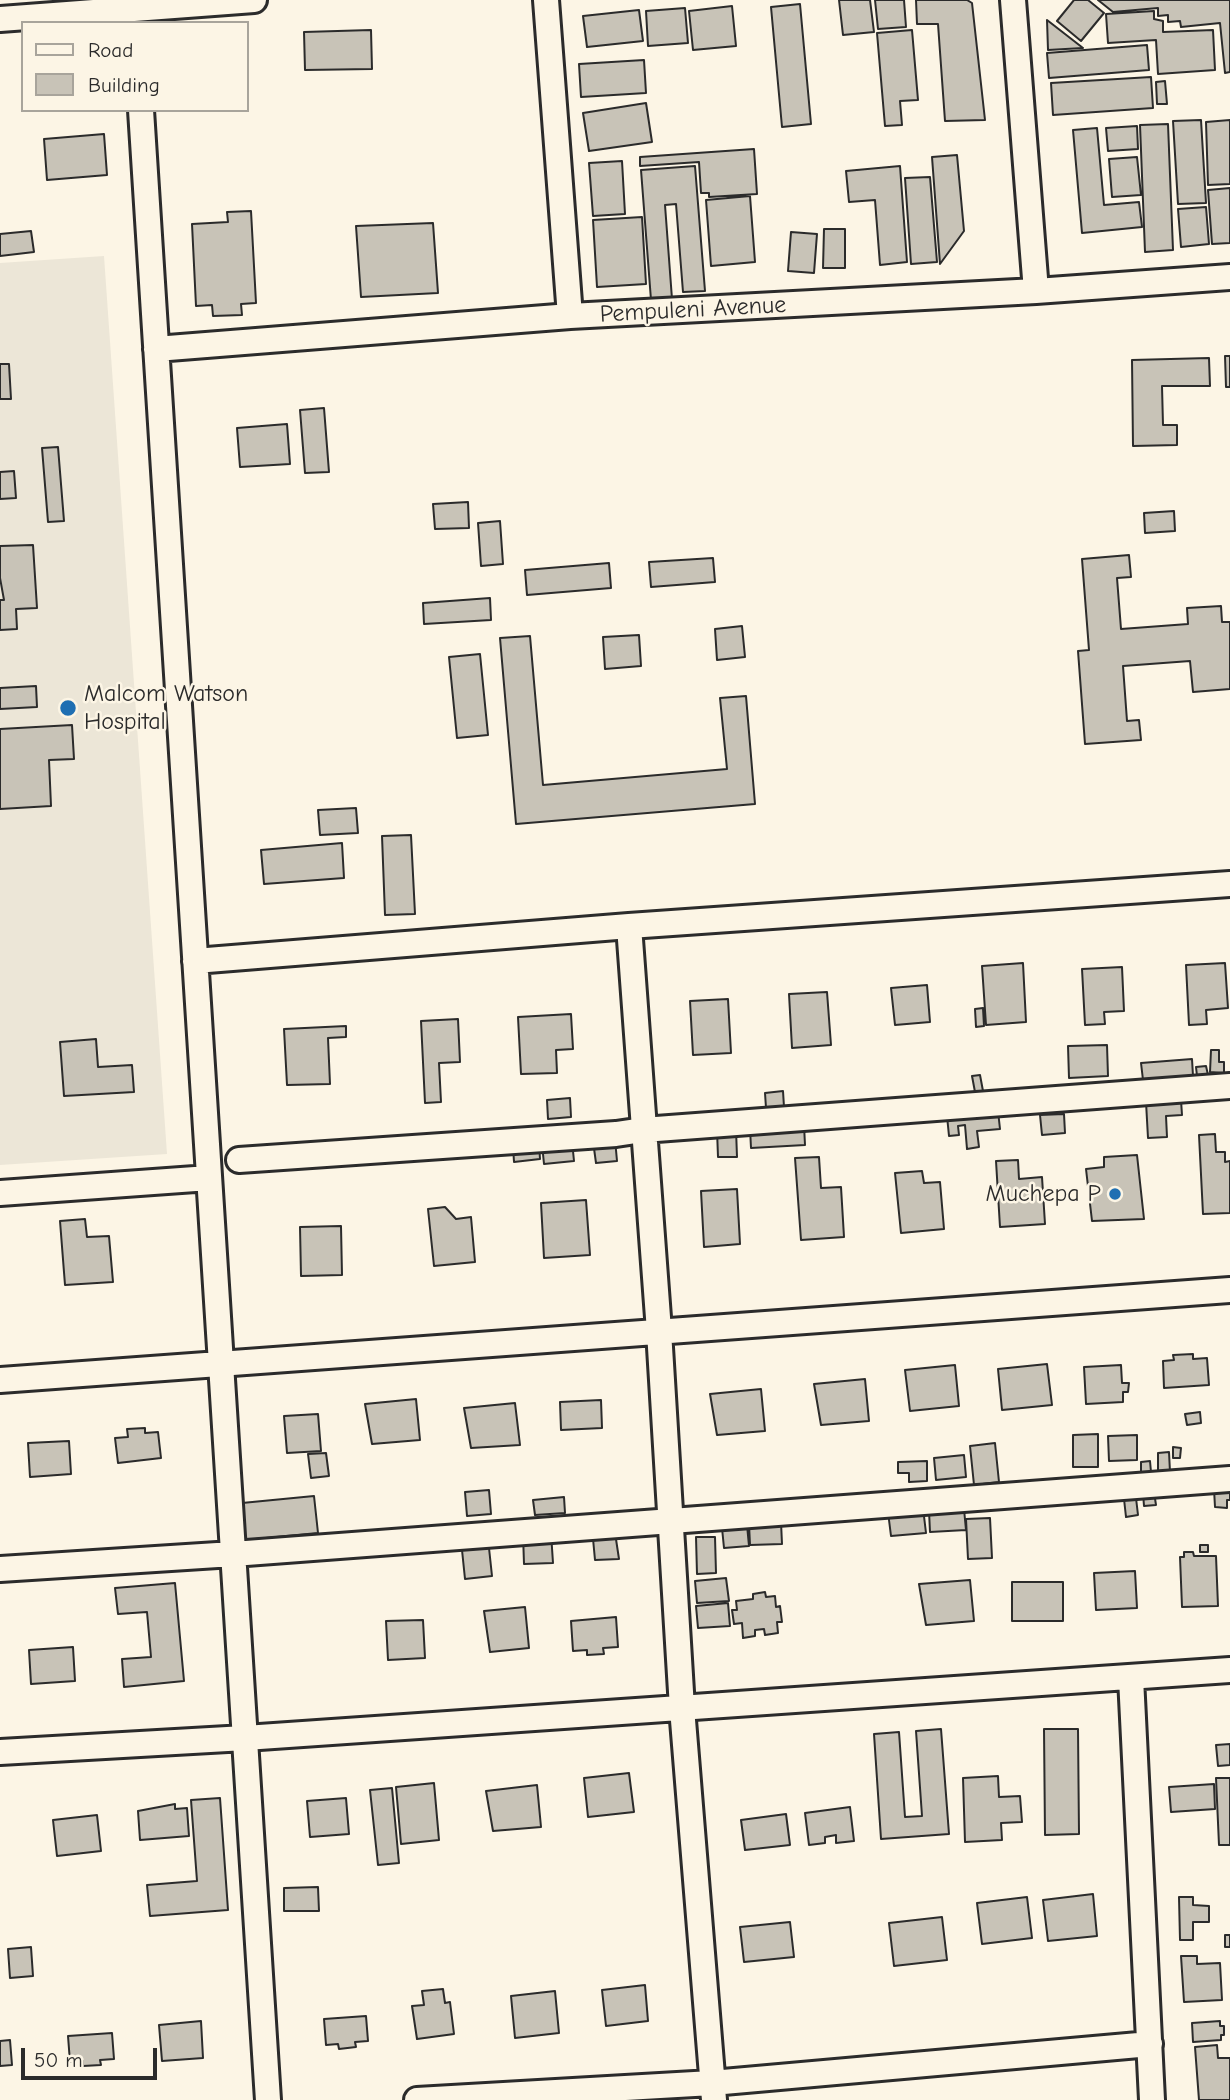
<!DOCTYPE html>
<html>
<head>
<meta charset="utf-8">
<style>
	body { margin:0 }
	#map { position:relative; width:1230px; height:2100px; overflow:hidden; background:#fcf5e5; font-family:"Comic Neue",sans-serif }
	canvas { display:block }
	.legend { position:absolute; left:21px; top:21px; width:228px; height:91px; box-sizing:border-box; background:#fcf5e5; border:2px solid #a8a49b; margin:0; padding:9px 12px; list-style:none; font-size:21px; color:#2b2b2b }
	.legend li { display:flex; align-items:center; gap:14px; height:35px }
	.legend b { width:35px; border:2px solid #a8a49b }
	.scale { position:absolute; left:21px; top:2048px; width:136px; height:32px; box-sizing:border-box; border:4px solid #2b2b2b; border-top:0; padding-left:9px; font-size:21px; line-height:24px; white-space:nowrap; color:#2b2b2b; -webkit-text-stroke:5px #fcf5e5; paint-order:stroke }
</style>
</head>
<body>
<div id="map">
<canvas width="1230" height="2100"></canvas>
<ul class="legend">
<li><b style="height:9px;background:#fcf5e5"></b>Road</li>
<li><b style="height:19px;background:#c8c3b7"></b>Building</li>
</ul>
<div class="scale">50 m</div>
</div>
<script>
const g = document.querySelector('canvas').getContext('2d');
g.lineJoin = 'round';
function fill(path, color) {
  g.fillStyle = color;
  g.fill(path, 'evenodd');
}
function strokePath(path, color, width, dash) {
  g.strokeStyle = color;
  g.lineWidth = width;
  g.lineCap = dash ? 'butt' : 'round';
  g.setLineDash(dash || []);
  g.stroke(path);
}
function write(font, color, halo, rows, align = 'center') {
  g.font = font + ' "Comic Neue",sans-serif';
  g.lineWidth = 5;
  g.setLineDash([]);
  g.textBaseline = 'middle';
  g.strokeStyle = halo;
  g.fillStyle = color;
  for (const [text, x, y, turn = 0] of rows) {
    g.save();
    g.translate(x, y);
    g.rotate((+turn || 0) * Math.PI / 180);
    g.textAlign = isNaN(turn) ? turn : align;
    if (halo) g.strokeText(text, 0, 0);
    g.fillText(text, 0, 0);
    g.restore();
  }
}
const built = new Path2D(`
	M104 256 167 1154 0 1165V263Z`);
const building = new Path2D(`
	M839 0H870L874 32 843 35Z
	M875 0H904L906 27 878 29Z
	M916 0H967L972 3 985 120 945 121 938 24H917Z
	M1074 0H1088L1104 13 1081 41 1057 21Z
	M1098 0H1230V72L1225 73 1220 23 1181 27 1180 21 1168 22V15L1158 16V8L1113 12Z
	M800 4 811 124 782 127 771 7Z
	M732 6 736 46 693 50 689 11Z
	M685 8 688 43 648 46 646 11Z
	M639 10 643 41 587 47 583 16Z
	M1154 11V19L1163 21V32L1213 30 1215 70 1158 74 1156 40 1108 43 1106 14Z
	M1047 20 1083 48 1048 50Z
	M371 30 372 69 305 70 304 32Z
	M912 30 918 100 900 101 902 125 885 126 877 33Z
	M1147 45 1149 70 1049 78 1047 53Z
	M644 60 646 93 581 97 579 64Z
	M1151 77 1153 108 1053 115 1051 83Z
	M1165 81 1167 104H1157L1156 82Z
	M646 103 652 142 589 151 583 113Z
	M1201 120 1206 203 1178 204 1173 121Z
	M1230 120V184L1208 185 1206 122Z
	M1168 124 1173 250 1145 252 1140 125Z
	M1137 126 1138 149 1108 151 1106 128Z
	M1097 128 1104 205 1139 202 1142 227 1082 233 1073 130Z
	M104 134 107 175 47 180 44 139Z
	M754 149 757 194 709 197V193H701L699 162 640 166V157Z
	M957 155 964 231 940 264 932 157Z
	M1137 157 1141 195 1112 197 1109 159Z
	M622 161 625 214 593 216 589 163Z
	M695 166 705 291 683 292 676 204 665 205 672 299 651 300 641 170Z
	M900 166 907 262 880 265 875 200 849 202 846 171Z
	M930 177 937 262 911 264 905 178Z
	M1230 188V243L1212 244 1208 190Z
	M750 196 755 262 711 266 706 200Z
	M1206 207 1209 244 1181 247 1178 209Z
	M251 211 256 303 241 304 242 315 213 316 212 305 196 306 192 224 228 222 227 212Z
	M642 217 646 284 597 287 593 220Z
	M433 223 438 293 361 297 356 226Z
	M824 229H845V268H823Z
	M31 231 34 252 0 256V234Z
	M791 232 817 234 814 273 788 271Z
	M1225 356H1230V387H1226Z
	M1209 358 1210 386H1162L1163 425H1177V445L1133 446 1132 360Z
	M0 364H9L11 399H0Z
	M324 408 329 472 305 473 300 410Z
	M287 424 290 464 240 467 237 428Z
	M58 447 64 521 48 522 42 448Z
	M14 471 16 498 0 499V472Z
	M468 502 469 528 435 529 433 504Z
	M1174 511 1175 531 1145 533 1144 513Z
	M500 521 503 564 481 566 478 523Z
	M33 545 37 608 16 609 17 629 0 630V600H4L0 578V546Z
	M1129 555 1131 577 1117 578 1121 629 1188 624 1187 608 1221 606 1222 622H1230V689L1193 692 1190 661 1123 666 1127 721 1139 720 1141 740 1085 744 1078 651 1089 650 1082 559Z
	M713 558 715 582 651 587 649 562Z
	M609 563 611 588 527 595 525 570Z
	M490 598 491 620 424 624 423 603Z
	M742 626 745 657 717 660 715 629Z
	M639 635 641 666 605 669 603 637Z
	M530 636 543 785 727 769 720 698 746 696 755 804 516 824 500 638Z
	M480 654 488 735 457 738 449 657Z
	M36 686 37 707 0 709V688Z
	M72 725 74 759 49 760 51 806 0 809V729Z
	M356 808 358 833 320 835 318 810Z
	M411 835 415 914 385 915 382 836Z
	M342 843 344 878 264 884 261 850Z
	M1023 963 1026 1022 986 1025 982 966Z
	M1225 963 1228 1008 1206 1010 1207 1024 1189 1025 1186 965Z
	M1122 967 1124 1011 1104 1012 1105 1024 1085 1025 1082 969Z
	M927 985 930 1022 895 1025 891 988Z
	M827 992 831 1045 792 1048 789 994Z
	M728 999 731 1053 693 1055 690 1001Z
	M983 1008 984 1026 976 1027 975 1009Z
	M571 1014 573 1049 556 1050 557 1073 521 1074 518 1017Z
	M458 1019 460 1062 439 1063 441 1102 425 1103 421 1021Z
	M346 1026V1037L328 1038 330 1084 287 1085 284 1029Z
	M96 1039 98 1067 132 1065 134 1092 64 1096 60 1042Z
	M1107 1045 1108 1076 1069 1078 1068 1046Z
	M1211 1050H1219V1062H1224V1073L1210 1072Z
	M1192 1059 1193 1076 1143 1080 1141 1063Z
	M1206 1066 1208 1075 1197 1076 1196 1067Z
	M980 1075 983 1091 975 1092 972 1076Z
	M783 1091 784 1107 766 1108 765 1093Z
	M570 1098 571 1117 548 1119 547 1100Z
	M1181 1100 1182 1115 1166 1116 1167 1137 1148 1138 1146 1102Z
	M998 1111 1000 1129 977 1131 979 1147 967 1149 965 1125 958 1126 959 1135 949 1136 947 1116Z
	M1064 1114 1065 1133 1042 1135 1040 1115Z
	M804 1125 805 1145 751 1148 750 1128Z
	M736 1129 737 1157H718L717 1130Z
	M1215 1134 1216 1152H1225V1162L1230 1161V1213L1203 1214 1199 1135Z
	M615 1139 617 1161 596 1163 593 1141Z
	M572 1141 574 1161 544 1164 542 1144Z
	M539 1143 540 1159 514 1162 513 1146Z
	M1137 1155 1144 1219 1092 1221 1086 1169 1104 1167V1157Z
	M819 1157 821 1188 841 1187 844 1237 801 1240 795 1158Z
	M1018 1160 1019 1179 1042 1177 1045 1224 1000 1227 996 1161Z
	M922 1171 924 1183 940 1182 944 1229 901 1233 895 1173Z
	M737 1189 740 1244 704 1247 701 1191Z
	M586 1200 590 1255 544 1258 541 1203Z
	M445 1207 456 1219 471 1217 475 1262 434 1266 428 1209Z
	M85 1219 87 1237 109 1236 113 1282 65 1285 60 1221Z
	M341 1226 342 1275 301 1276 300 1227Z
	M1193 1354V1359L1207 1358 1209 1385 1164 1388 1163 1361 1174 1360 1173 1355Z
	M1047 1364 1052 1405 1002 1410 998 1369Z
	M955 1365 959 1406 910 1411 905 1370Z
	M1121 1365 1122 1383H1129L1128 1392H1123V1402L1086 1404 1084 1367Z
	M865 1379 869 1421 821 1425 814 1384Z
	M761 1389 765 1431 717 1435 710 1394Z
	M416 1399 420 1440 372 1444 365 1404Z
	M601 1400 602 1428 561 1430 560 1402Z
	M515 1403 520 1445 471 1448 464 1408Z
	M1200 1412 1201 1423 1187 1425 1185 1414Z
	M318 1414 321 1451 287 1453 284 1416Z
	M145 1428V1433L158 1432 161 1458 118 1463 115 1438 128 1437 127 1429Z
	M1098 1434V1467H1073V1435Z
	M1137 1435V1460L1109 1461 1108 1436Z
	M69 1441 71 1474 30 1477 28 1443Z
	M995 1443 999 1482 974 1485 970 1446Z
	M1173 1447 1181 1448 1180 1458H1173Z
	M1169 1452 1170 1472 1158 1473V1453Z
	M326 1453 329 1476 311 1478 308 1454Z
	M964 1455 966 1477 936 1480 934 1458Z
	M927 1461V1481L909 1482V1473H898V1462Z
	M1150 1461 1151 1472 1141 1473V1462Z
	M1230 1488V1500H1227V1508L1215 1507 1214 1489Z
	M489 1490 491 1514 467 1516 465 1492Z
	M1154 1492 1156 1505 1144 1506 1143 1493Z
	M314 1496 318 1533 245 1540 242 1503Z
	M564 1497 565 1513 535 1515 533 1500Z
	M1136 1498 1138 1515 1126 1517 1124 1499Z
	M923 1508 926 1533 891 1536 888 1512Z
	M964 1509 966 1530 930 1532 929 1511Z
	M990 1518 992 1558 968 1559 966 1519Z
	M781 1522 782 1544 750 1545 749 1524Z
	M747 1525 749 1546 724 1548 722 1528Z
	M614 1526 619 1559 595 1560 592 1528Z
	M551 1533 553 1563 524 1564 523 1534Z
	M696 1537H715L716 1573 697 1574Z
	M1200 1545H1208V1552H1200Z
	M489 1548 492 1576 465 1579 462 1550Z
	M1184 1552H1193L1194 1556H1216L1218 1606 1182 1607 1180 1557H1184Z
	M1135 1571 1137 1608 1096 1610 1094 1573Z
	M726 1578 729 1601 697 1603 695 1581Z
	M970 1580 974 1621 926 1625 919 1584Z
	M1012 1582H1063V1621H1012Z
	M175 1583 184 1681 124 1687 122 1659 151 1657 147 1612 118 1614 115 1588Z
	M765 1592 766 1597 775 1596 776 1607 780 1606 782 1622H777L778 1633 765 1635 764 1629 755 1630V1636L743 1638 742 1623 734 1624 732 1610H737L736 1601 753 1599V1594Z
	M728 1603 730 1626 698 1628 696 1606Z
	M525 1607 529 1648 490 1652 484 1611Z
	M616 1617 618 1647 603 1648 604 1654 587 1655V1650L573 1651 571 1621Z
	M423 1620 425 1658 388 1660 386 1621Z
	M73 1647 75 1681 31 1684 29 1650Z
	M941 1729 949 1834 881 1839 874 1734 899 1732 905 1817 922 1816 916 1731Z
	M1044 1729H1078L1079 1834 1045 1835Z
	M1230 1744V1765L1218 1766 1216 1745Z
	M629 1773 634 1812 588 1817 584 1778Z
	M998 1776 999 1797 1020 1796 1022 1822 1001 1823 1002 1840 965 1842 963 1778Z
	M1216 1778H1230V1845H1219Z
	M434 1783 439 1840 401 1844 396 1787Z
	M1214 1784 1215 1809 1171 1812 1169 1787Z
	M537 1785 541 1827 493 1831 486 1791Z
	M392 1788 399 1863 378 1865 370 1790Z
	M220 1798 228 1910 150 1916 147 1885 197 1881 191 1800Z
	M346 1798 349 1834 310 1837 307 1801Z
	M175 1804V1809L187 1808 189 1836 140 1840 138 1811Z
	M850 1807 854 1841 836 1843V1835L825 1837V1843L809 1845 805 1813Z
	M786 1814 790 1845 745 1850 741 1820Z
	M97 1815 101 1851 57 1856 53 1820Z
	M318 1887 319 1911H284V1888Z
	M1093 1894 1097 1936 1048 1941 1043 1900Z
	M1027 1897 1032 1938 982 1944 977 1903Z
	M1179 1897H1193V1905L1209 1906V1922H1193V1940H1180Z
	M942 1917 947 1960 894 1966 889 1923Z
	M790 1922 794 1957 744 1962 740 1927Z
	M1225 1935H1230V1947H1225Z
	M31 1947 33 1976 10 1978 8 1949Z
	M1181 1956H1197V1964L1220 1963 1222 2000 1184 2002Z
	M645 1985 648 2021 606 2026 602 1990Z
	M443 1989 445 2003 450 2002 454 2034 417 2039 412 2006 424 2005 422 1991Z
	M555 1991 559 2033 515 2038 511 1996Z
	M366 2016 368 2041 355 2042 356 2047 339 2049 338 2044 326 2045 324 2019Z
	M201 2021 203 2058 162 2061 159 2025Z
	M1220 2021V2026H1224V2035H1221V2040L1193 2042 1192 2023Z
	M112 2033 114 2059 100 2060 101 2065 83 2066V2061L70 2062 68 2036Z
	M10 2040 12 2065 0 2066V2041Z
	M1217 2045 1218 2058H1230V2100H1199L1195 2047Z`);
const minor = new Path2D(`
	M546 0 570 316
	M1013 0 1036 291
	M0 19 254 0
	M141 110 268 2100
	M156 349 570 316 1036 291 1230 277
	M629 926 659 1331 682 1708 714 2100
	M195 961 629 926 1230 884
	M239 1160 616 1134 643 1130 1230 1086
	M0 1193 209 1178
	M0 1380 1230 1290
	M0 1569 233 1554 1230 1479
	M1131 1678 1152 2100
	M0 1752 245 1738 1230 1670
	M417 2100 712 2083 1150 2044`);
const markers = [
	[68,708,9,"#1f6fb2"],
	[1115,1194,7,"#1f6fb2"]
];
const streetNames = [
	["Pempuleni Avenue",693,310,-3]
];
const poiNames = [
	["Malcom Watson",84,694],
	["Hospital",84,722],
	["Muchepa P",1101,1194,"right"]
];
fill(built, '#ece6d7');
fill(building, '#c8c3b7');
strokePath(building, '#2b2b2b', 2);
strokePath(minor, '#2b2b2b', 30);
strokePath(minor, '#fcf5e5', 24);
for (const [x, y, r, color] of markers) {
  const dot = new Path2D();
  dot.arc(x, y, r, 0, 2 * Math.PI);
  g.fillStyle = color;
  g.fill(dot);
  strokePath(dot, '#fcf5e5', 2.5);
}
write('24px', '#2b2b2b', '#fcf5e5', streetNames);
write('24px', '#2b2b2b', '#fcf5e5', poiNames, 'left');
</script>
</body>
</html>
